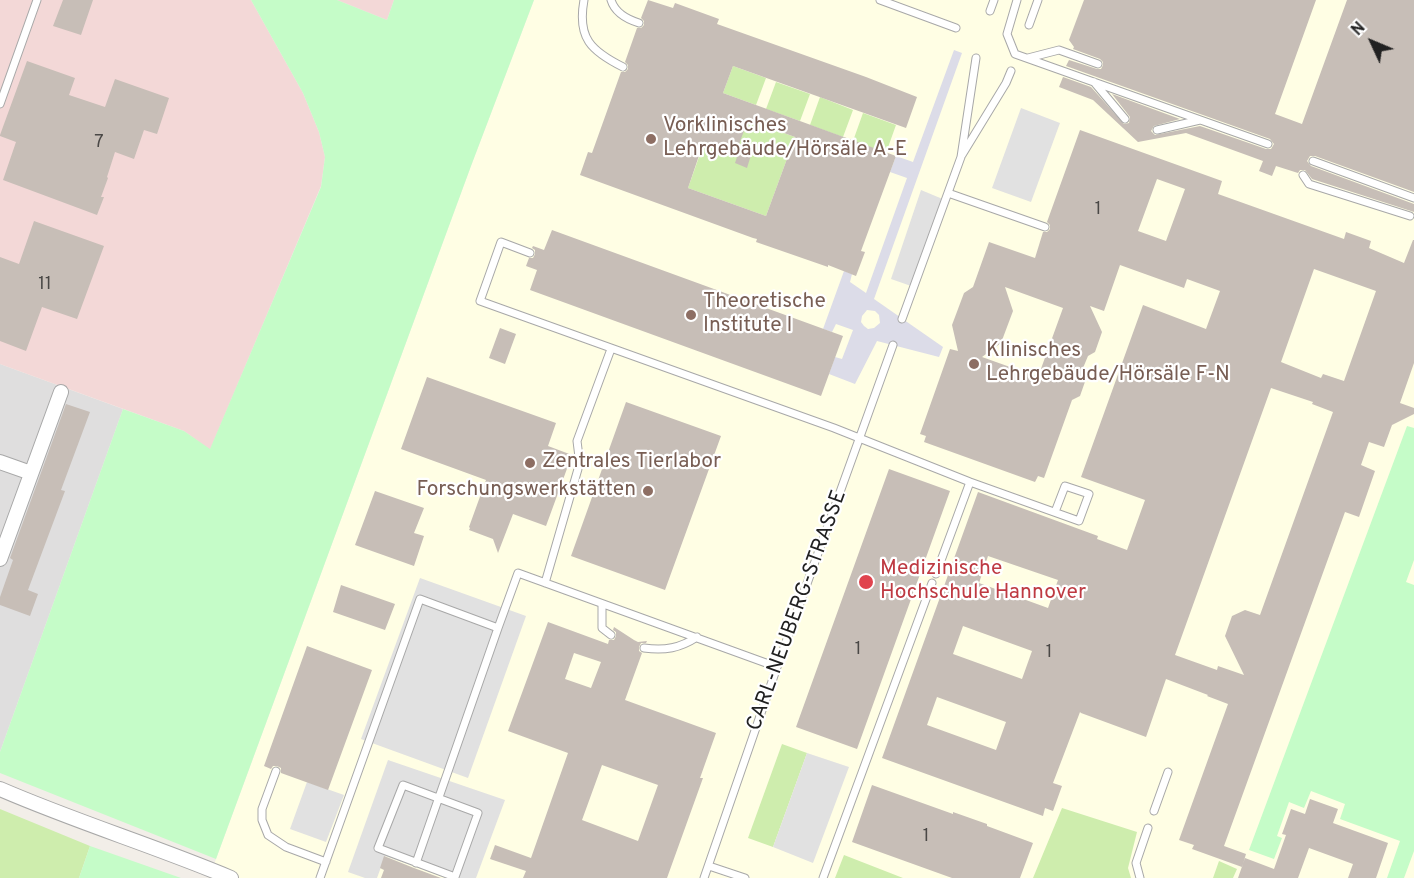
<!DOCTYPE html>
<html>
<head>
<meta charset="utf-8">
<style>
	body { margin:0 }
	#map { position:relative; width:1414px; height:878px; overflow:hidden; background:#f2eee8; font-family:Overpass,sans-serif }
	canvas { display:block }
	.north { position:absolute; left:1342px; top:12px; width:60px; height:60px; -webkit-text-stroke:4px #fff; paint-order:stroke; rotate:314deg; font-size:16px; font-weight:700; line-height:24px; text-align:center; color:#212121 }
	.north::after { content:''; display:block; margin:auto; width:21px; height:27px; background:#212121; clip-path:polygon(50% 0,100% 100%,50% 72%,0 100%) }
</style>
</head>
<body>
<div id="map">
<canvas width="1414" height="878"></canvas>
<div class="north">N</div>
</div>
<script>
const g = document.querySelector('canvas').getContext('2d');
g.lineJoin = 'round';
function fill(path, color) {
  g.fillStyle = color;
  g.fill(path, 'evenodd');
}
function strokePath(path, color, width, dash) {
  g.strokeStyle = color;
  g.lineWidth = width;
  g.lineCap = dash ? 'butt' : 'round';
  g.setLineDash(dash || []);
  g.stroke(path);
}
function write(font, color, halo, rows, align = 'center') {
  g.font = font + ' Overpass,sans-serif';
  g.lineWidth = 4.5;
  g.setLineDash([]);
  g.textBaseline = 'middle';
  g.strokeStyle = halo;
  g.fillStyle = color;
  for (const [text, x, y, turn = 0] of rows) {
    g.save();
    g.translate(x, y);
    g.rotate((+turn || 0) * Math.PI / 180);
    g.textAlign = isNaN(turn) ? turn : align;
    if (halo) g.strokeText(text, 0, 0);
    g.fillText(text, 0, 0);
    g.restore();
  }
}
const residential = new Path2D(`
	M0 364 123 409 0 752Z`);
const commercial = new Path2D(`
	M0 0H251L303 93 319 132 325 157 321 186 210 450 184 431 0 364Z
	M337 0H394L387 20Z`);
const education = new Path2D(`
	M534 0H1414V878H209L471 166Z`);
const grass = new Path2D(`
	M733 66 766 78 756 105 723 93Z
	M776 82 810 94 800 121 766 109Z
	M820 97 853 110 843 137 810 125Z
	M716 109 795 137 766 216 688 188Z
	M863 113 896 125 886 153 853 141Z
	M782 744 807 753 773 847 748 838Z
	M1062 808 1137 832 1128 868 1131 878H1033Z
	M0 809 90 846 79 878H0Z
	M844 855 903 878H835Z
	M1219 861 1237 869 1233 878H1213Z`);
const park = new Path2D(`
	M251 0H337L387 20 394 0H534L471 166 216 859 0 773V752L123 409 184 431 210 449 321 187 325 157 319 132 303 93Z
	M1407 426 1414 428V560L1406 582 1414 585V851L1404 878H1387L1400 841 1340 819 1345 804 1311 791 1304 808 1289 802 1277 836 1282 838 1274 859 1249 850Z
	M90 846 181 878H79Z`);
const parking = new Path2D(`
	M1021 108 1060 123 1031 202 992 188Z
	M921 190 945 200 914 287 891 279Z
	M420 578 526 616 468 778 361 739Z
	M807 753 849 767 813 863 773 847Z
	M388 760 505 800 476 878H446L385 856 377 878H365L348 872Z
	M307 782 344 795 326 842 290 829Z`);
const plaza = new Path2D(`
	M954 50 962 53 874 299 943 347 939 357 877 341 855 384 829 374 835 357 842 359 853 330 836 324 832 332 823 329 844 271 852 274 850 282 866 293 907 178 890 172 896 156 913 162ZM867 310 875 311 879 315 880 323 874 328 868 329 864 326 861 322 862 316Z`);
const building = new Path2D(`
	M63 0H93L81 35 53 26Z
	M648 0 673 8 675 3 719 19 717 24 866 77 917 97 906 128 733 66 723 93 896 156 861 251 865 252 856 276 828 265V267L756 242 757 239 753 238 580 175 588 152 592 153 621 72H625L628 69V65L625 62 637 28H641L644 25V21L641 18ZM748 120 795 137 766 216 688 188 703 144 735 155Z
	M1084 0H1316L1275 114 1302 124 1347 0H1414V192L1315 156H1310L1307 161 1311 166 1414 204V212L1312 179 1305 170H1300L1298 173 1276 166 1272 176 1259 171 1263 161 1186 133 1138 142 1093 100 1059 87 1063 77 1091 87 1124 124 1129 123 1130 117 1112 94 1180 119 1154 126 1151 131 1155 135 1200 126 1266 149H1271L1274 144 1270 139 1066 66 1069 60 1097 69H1101L1103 65V62L1100 59 1073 49 1074 47 1069 40Z
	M27 61 75 78 69 95 105 107 115 79 169 98 157 134 144 130 134 159 115 152 107 177 108 178 101 197H104L97 215 3 180 16 142 0 136V135Z
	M1080 130 1222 181 1218 194 1344 239 1346 232 1371 241 1369 248 1404 263 1413 240H1414V363L1400 403 1414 408V414L1392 425 1384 447 1369 442 1361 465 1375 471 1359 517 1345 512 1224 846 1246 854 1242 867 1192 849 1194 845 1179 840 1228 704 1207 696 1208 695 1166 679 1146 737 1081 713 1080 712 1053 783 1062 786 1053 811 1045 808 1043 816 882 758 978 492 1098 536 1097 539 1127 550 1145 500 1081 477 1143 305 1206 329 1220 291 1187 279 1184 288 1120 265 1104 311 1090 306 1102 332 1095 352 1088 356 1083 368 1087 376 1080 396 1072 400 1044 478 1038 476 1035 482 924 442 926 436 920 434 950 349 958 351 952 325 964 293 973 287 989 242 1035 258 1043 232H1047L1050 229V225L1047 222ZM1157 179 1185 189 1166 241 1138 231ZM1314 269 1376 291 1344 381 1323 374 1321 378 1281 362ZM1005 287 1063 308 1038 377 982 357 1001 343 1013 311ZM1271 388 1313 402 1312 404 1333 412 1260 615 1245 610 1232 616 1225 636 1244 675 1218 666 1217 670 1175 655ZM988 556 1058 580 1048 608 979 583ZM963 626 1032 651 1022 679 953 654ZM937 697 1006 722 996 750 927 725Z
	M739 151 751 155 747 168 735 163Z
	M34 221 104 246 77 319 42 307 26 351 0 341V257L19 264Z
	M552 230 843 336 821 396 530 290 537 270 526 266 529 258H533L535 254V250L532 248 533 246 544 250Z
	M500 328 516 334 505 364 489 358Z
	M427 377 556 423 548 446 572 455 546 526 513 514 498 553 493 539 469 530 470 528 469 527 486 480 401 449Z
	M626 402 721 436 665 590 571 556Z
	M66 404 90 412 61 490 65 491 28 590 38 594 30 616 0 605V597L13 560 10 558Z
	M889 469 950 491 857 749 796 727Z
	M375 491 424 508 414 533 424 536 414 566 355 545Z
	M341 585 395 604 385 630 333 612Z
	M548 622 608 644 609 640H614L616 636V632L613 630 614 627 634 640 638 642 647 641 646 643H641L639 647V651L642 653 625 700 716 733 700 778H703L667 878H523L526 871 490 859 495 845 531 858 568 753 508 731ZM574 653 601 662 591 688 565 679ZM602 765 658 785 638 841 582 820Z
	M307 646 372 670 328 790 281 773V768L277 766H273L271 769 264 766Z
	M872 785 953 814V812L987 824V826L1033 843 1020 878H952L852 842Z
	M1310 799 1338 809 1333 823 1388 843 1376 878H1348L1353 864 1309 848 1298 878H1238L1245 858 1274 869 1286 835 1282 834 1291 809 1305 814Z
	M384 856 414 868 441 878H381L384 870 380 868Z`);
const service = new Path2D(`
	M584 0C577 38 591 51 623 67
	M611 0C615 13 626 19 639 23
	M880 0 956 28
	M1017 0 1007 34 1015 54 1268 144
	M990 11 994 0
	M1029 25 1038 0
	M1028 58 1059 50 1098 64
	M1094 82 1125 119
	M0 104 37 0
	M1157 130 1200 120
	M962 155 1006 83 1011 71
	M1313 161 1414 198
	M1303 175 1309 184 1410 216
	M948 193 1045 227
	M530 253 501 242 480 301 834 428 970 482 1079 521 1089 494 1065 486 1055 512
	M902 319 961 157 976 58
	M579 457 577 441 611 349
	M936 574 970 482
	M545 583 578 469
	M602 604V628L611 635
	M644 648C665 651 680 648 697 637
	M276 771 262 809V820L268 835 286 847 326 862
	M1154 811 1168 772
	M416 863 498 628
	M709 866 745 878
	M320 878 420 599 498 628 518 573 777 667
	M455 878V877L478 813 403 785 378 848 455 877
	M704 878 777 667 893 345
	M823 878 932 583
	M1140 878 1136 863 1148 828`);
const minor = new Path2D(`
	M0 462 31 473
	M0 559 61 392
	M0 789C76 822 155 846 231 878`);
const markers = [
	[651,139,6,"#8d6e63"],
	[691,315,6,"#8d6e63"],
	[974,364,6,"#8d6e63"],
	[530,463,6,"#8d6e63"],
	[648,491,6,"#8d6e63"],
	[866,582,8,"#e0444e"]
];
const numberNames = [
	["7",99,143],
	["1",1098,210],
	["11",45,285],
	["1",858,650],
	["1",1049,653],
	["1",926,837]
];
const educationNames = [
	["Vorklinisches",663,127],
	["Lehrgebäude/Hörsäle A-E",663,151],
	["Theoretische",703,303],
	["Institute I",703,327],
	["Klinisches",986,352],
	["Lehrgebäude/Hörsäle F-N",986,376],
	["Zentrales Tierlabor",542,463],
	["Forschungswerkstätten",636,491,"right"]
];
const healthNames = [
	["Medizinische",880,570],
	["Hochschule Hannover",880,594]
];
const streetNames = [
	["CARL-NEUBERG-STRASSE",798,611,-70]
];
fill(residential, '#dfdede');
fill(commercial, '#f3d8d7');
fill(education, '#fffee4');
fill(grass, '#ceedad');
fill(park, '#c5fcc8');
fill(parking, '#e1e1e1');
fill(plaza, '#dcdce8');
fill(building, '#c7beb7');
strokePath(service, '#a8a8a8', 9);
strokePath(minor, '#a8a8a8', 16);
strokePath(service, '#fff', 7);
strokePath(minor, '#fff', 14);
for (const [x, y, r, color] of markers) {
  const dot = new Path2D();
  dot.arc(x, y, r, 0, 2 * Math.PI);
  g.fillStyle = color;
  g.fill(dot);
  strokePath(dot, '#fff', 2);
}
write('18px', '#4a4846', null, numberNames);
write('21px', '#785e54', '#fff', educationNames, 'left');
write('21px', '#be3a42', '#fff', healthNames, 'left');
write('21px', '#212121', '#fff', streetNames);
</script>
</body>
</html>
